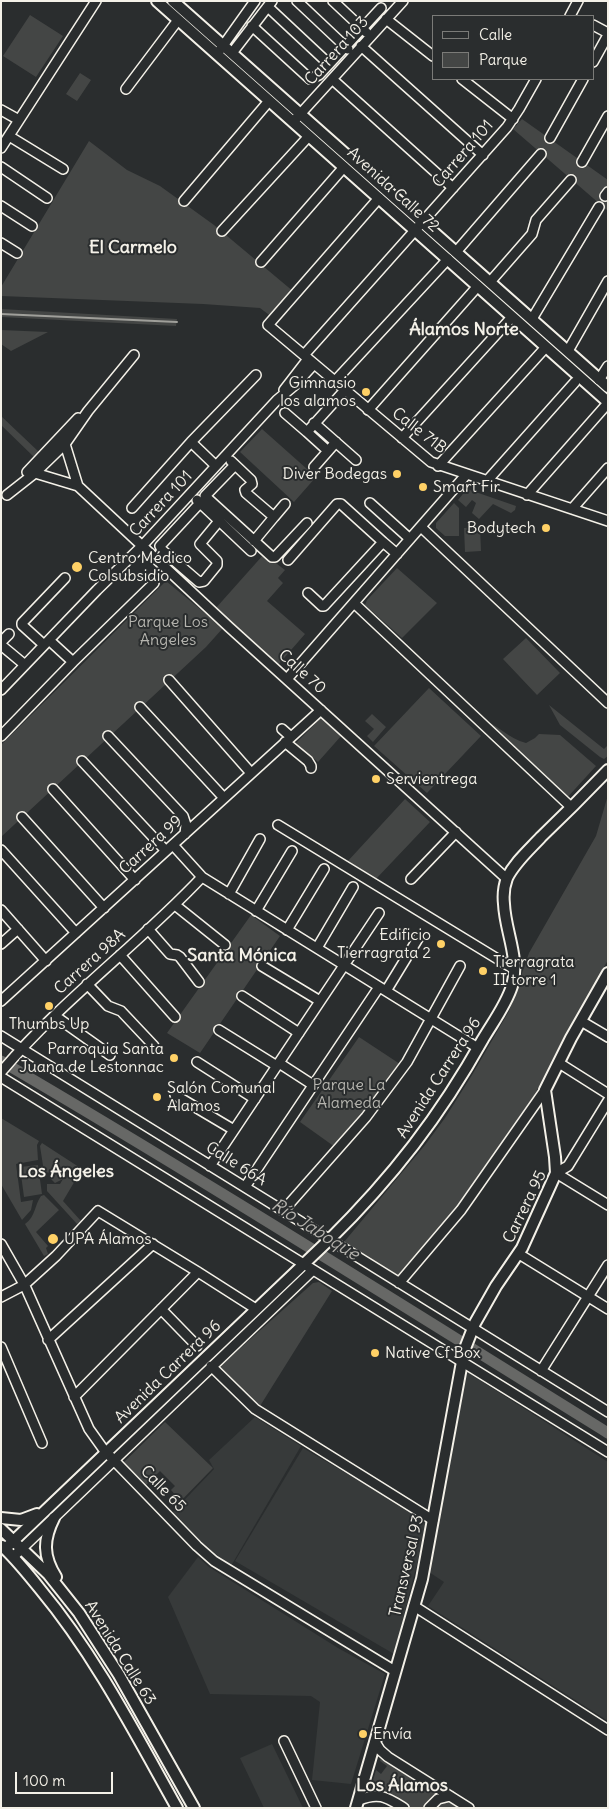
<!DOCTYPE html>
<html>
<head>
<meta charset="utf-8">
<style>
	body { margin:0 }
	#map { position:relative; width:609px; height:1809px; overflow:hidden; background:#2a2d2e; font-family:Delius,sans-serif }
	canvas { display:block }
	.frame { position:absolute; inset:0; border:2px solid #f4f1e8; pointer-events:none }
	.legend { position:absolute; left:432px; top:15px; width:162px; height:65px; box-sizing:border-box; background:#2a2d2e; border:1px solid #7b7b78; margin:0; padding:6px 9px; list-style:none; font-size:15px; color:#f4f1e8 }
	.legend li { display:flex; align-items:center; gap:10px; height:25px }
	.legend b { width:25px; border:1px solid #7b7b78 }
	.scale { position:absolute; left:15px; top:1772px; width:98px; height:22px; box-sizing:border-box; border:2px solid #f4f1e8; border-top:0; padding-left:6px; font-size:15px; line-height:18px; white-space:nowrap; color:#f4f1e8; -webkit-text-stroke:4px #2a2d2e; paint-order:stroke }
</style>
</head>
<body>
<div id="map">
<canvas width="609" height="1809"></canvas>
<div class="frame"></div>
<ul class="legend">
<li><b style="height:6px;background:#2a2d2e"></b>Calle</li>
<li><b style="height:14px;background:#444645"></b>Parque</li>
</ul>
<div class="scale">100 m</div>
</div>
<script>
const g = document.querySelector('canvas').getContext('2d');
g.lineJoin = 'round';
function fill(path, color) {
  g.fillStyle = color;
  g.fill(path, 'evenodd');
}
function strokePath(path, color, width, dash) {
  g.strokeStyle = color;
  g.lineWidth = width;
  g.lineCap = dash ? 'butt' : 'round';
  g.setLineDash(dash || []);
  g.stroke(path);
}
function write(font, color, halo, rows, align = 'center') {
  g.font = font + ' Delius,sans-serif';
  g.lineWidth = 4;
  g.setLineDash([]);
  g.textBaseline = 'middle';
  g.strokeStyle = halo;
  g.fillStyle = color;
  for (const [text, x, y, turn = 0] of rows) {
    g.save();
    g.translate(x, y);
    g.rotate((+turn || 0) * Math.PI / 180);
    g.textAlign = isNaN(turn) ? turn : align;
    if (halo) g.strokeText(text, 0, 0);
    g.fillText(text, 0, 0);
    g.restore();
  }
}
const built = new Path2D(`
	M467 1372 608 1462V1721L428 1606 444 1582 429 1572Z
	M255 1417 301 1446 231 1566 211 1553 172 1513 214 1469 209 1460Z
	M303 1448 428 1521 394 1654 235 1561Z
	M198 1557 209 1567 338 1648 385 1674 351 1784 312 1780 320 1702 311 1696 210 1694 168 1597Z
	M272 1744 303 1808H264L240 1758Z`);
const green = new Path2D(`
	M30 15 63 36 36 77 3 56Z
	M80 73 91 80 77 101 66 94Z
	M522 119 608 180V211L513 129Z
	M89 141 127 170 160 186 214 225 294 292 272 317 260 308 203 304 1 296V287Z
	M1 309 177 319 176 326 1 317Z
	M1 330 48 332 11 351 1 344Z
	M1 416 40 453 35 458 1 425Z
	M262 429 316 477 294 502 240 452Z
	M467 489 516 506 515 510 511 513 493 504 479 519 472 513 476 503 472 500 466 507 458 500Z
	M454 503 459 508V513H450H459V536H445L436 528V523Z
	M480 527 481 551 465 552 464 528Z
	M264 554 285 570 278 578 283 583 267 601 305 634 278 665 215 609Z
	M397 568 437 603 402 638 365 605 367 600Z
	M166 581 223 628 206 647 1 837V745Z
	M526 638 560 673 537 695 503 659Z
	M429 688 481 736 427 793 374 746Z
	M549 705 604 749 608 745V756L604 759 600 757 560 725Z
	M372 714 386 727 373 742 367 736 374 729 365 721Z
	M321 718 342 735 318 762 296 743Z
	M480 718C497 724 509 739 526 743L535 738 539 734 560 735 596 766 565 800Z
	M608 795V960L555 1054 530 1104 454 1211 427 1245 397 1277 343 1244 344 1242 425 1145 445 1118 472 1075 509 1011 529 953 596 836Z
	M405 799 430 822 375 880 347 862Z
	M251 915 280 936 200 1053 167 1033Z
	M359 1037 400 1064 364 1116 335 1147 300 1122Z
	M1 1118 39 1141 37 1145 38 1160 16 1164 21 1202 33 1200 31 1210 22 1220 1 1184Z
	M42 1143 82 1169 63 1201 81 1221 77 1224 47 1191V1184H60L63 1179 55 1183 50 1178 51 1173 44 1172 40 1146Z
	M38 1165 42 1194 24 1197 20 1167Z
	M44 1195 59 1210 36 1232 48 1246 46 1248 48 1254 44 1256 25 1224C36 1216 34 1206 41 1196Z
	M319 1282 332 1291 260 1406 252 1400 218 1368 313 1283Z
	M165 1422 213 1468 175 1507V1505L179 1499 171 1490 175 1486 160 1471 145 1486 127 1468 124 1462Z
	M381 1756 462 1808H412L384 1791H370L376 1770 381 1774 387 1766 380 1761Z`);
const stream = new Path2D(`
	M1 314 177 322`);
const river = new Path2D(`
	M1 1061C206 1181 406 1308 608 1433`);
const minor = new Path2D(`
	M297 1 348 49
	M333 1 366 32
	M268 7 329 64
	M570 16 578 1
	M386 19 433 56
	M593 25 608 33
	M252 26 310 79 319 75 381 8
	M361 46 483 155
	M220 50 255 1
	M232 53 272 1
	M593 62 608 35
	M332 79 453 188
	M462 79 513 119
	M126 89 178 20
	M1 110 19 120
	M293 122 403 1
	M9 136 63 169
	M550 138 583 79
	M1 148 96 1
	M582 162 608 116
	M1 167 47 198
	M605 196 608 192
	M379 198 268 325 431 462 608 521
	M184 201 269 101
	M1 206 32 226
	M222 231 309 136
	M1 243 17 253
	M456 252 541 154
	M261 262 344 167
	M490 282 532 234 536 220 571 180
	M532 319 599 207
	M568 351 608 281
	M304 355 507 127 519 109 536 79
	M599 380 608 366
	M335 381 448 259
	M284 390 308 359
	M368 410 478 286
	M285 413 307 432 345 390
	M314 423 356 460
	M307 432 328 451
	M402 438 512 317
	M63 442 65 444 78 486
	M231 461 251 480 252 484 245 490 246 493 274 517 285 504
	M235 465 205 496 272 557H275L307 523
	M216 466 191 442 256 375
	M438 466 546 347
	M314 467 336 442
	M30 469 35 473 78 486 229 627 507 879
	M27 472 78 418
	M486 482 575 382
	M7 495 35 473 65 444 88 411 134 355
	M527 495 608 403
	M197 500 251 551
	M200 503 160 546 162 550 199 582 204 581 217 565V561L200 544 219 521
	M370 503 410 539
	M132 508 191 442
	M572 509 608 468
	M421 527 608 703
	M254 541 274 517
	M288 560 337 504H341L383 542
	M308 593 322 606H324L383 542 397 554
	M354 603 571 807
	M49 640 73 662 154 583
	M1 642 9 634
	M1 645 25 665
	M44 645 22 625V623L65 578
	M287 679 466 475
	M169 680 251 773
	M1 690 97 590 142 546 277 400 295 385 314 364
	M140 707 224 798
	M282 729 291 737
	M1 736 73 662
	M108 736 183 816 186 825 185 834
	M285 742 308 761 311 766V768
	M82 761 166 851
	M53 789 135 880
	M22 817 104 908
	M278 825 514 969
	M173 845 202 877 478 1048
	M1 850 76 933
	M411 879 456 832
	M229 894 260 839
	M175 905 225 945
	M1 910 46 961
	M256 911 292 851
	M148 929 170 954 177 955 180 957 199 982
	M287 930 324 869
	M1 944 18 929
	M317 948 353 887
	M120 955 175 1017
	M262 966 320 1001
	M87 984 108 1006 121 1011 154 1046
	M386 991 419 937
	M242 996 299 1033
	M1 1001 321 710
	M55 1016 110 1055
	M581 1021 608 1037
	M219 1030 277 1066
	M1 1036 608 1412
	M197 1062 255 1099
	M279 1063 313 1085
	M559 1063 608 1094
	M1 1072C62 1000 138 945 202 877
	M1 1077 608 1452
	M175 1095 234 1130
	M608 1101 568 1166 556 1173 608 1205
	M210 1166 379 913
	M245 1187 379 987
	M283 1211 366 1117 407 1062 460 966
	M1 1244 25 1286 89 1429 104 1450 197 1546 214 1561 395 1671
	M519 1254 608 1309
	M399 1283 461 1210 545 1090
	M1 1297 24 1285 56 1256 98 1211 198 1272 256 1309
	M161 1309 197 1346
	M48 1340 153 1244
	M1 1347 42 1443
	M211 1366 255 1409 433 1520
	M541 1371 608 1265
	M74 1397 198 1272
	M13 1557 313 1270
	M414 1606 608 1730
	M284 1741 316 1808
	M375 1742 380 1750 388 1757 469 1808
	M359 1800C379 1792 386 1797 404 1808
	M429 1808 438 1799 450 1796`);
const major = new Path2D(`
	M157 1 608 402
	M173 1 608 387
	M1 1518 21 1520 37 1514
	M54 1518C43 1540 43 1556 56 1577
	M1 1529 48 1574 79 1613 119 1675 194 1808
	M2 1546C16 1559 28 1574 40 1589 95 1655 135 1733 177 1808
	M5 1549 329 1240C392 1178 440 1116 483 1039 493 1022 506 1005 512 986 520 958 505 931 504 904 503 895 504 886 507 878 515 862 529 850 541 837 564 815 586 793 608 770
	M356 1808 422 1579 464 1351 475 1323 496 1286 522 1248 556 1173 555 1157 545 1090 571 1038 608 973`);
const markers = [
	[366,392,5,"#ffd166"],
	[397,474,5,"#ffd166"],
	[423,487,5,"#ffd166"],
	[546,528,5,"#ffd166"],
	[77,567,6,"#ffd166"],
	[376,779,5,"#ffd166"],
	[441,944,5,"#ffd166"],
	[483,971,5,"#ffd166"],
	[49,1006,5,"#ffd166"],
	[174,1058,5,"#ffd166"],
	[157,1097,5,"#ffd166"],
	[53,1239,6,"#ffd166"],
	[375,1353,5,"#ffd166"],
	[363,1734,5,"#ffd166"]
];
const streetNames = [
	["Carrera 103",337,51,-48],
	["Carrera 101",463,154,-49],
	["Avenida Calle 72",393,190,42],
	["Calle 71B",419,431,38],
	["Carrera 101",161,504,-47],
	["Calle 70",302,672,42],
	["Carrera 99",151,845,-42],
	["Carrera 98A",90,962,-42],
	["Avenida Carrera 96",439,1078,-57],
	["Calle 66A",236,1164,32],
	["Carrera 95",525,1207,-64],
	["Avenida Carrera 96",168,1372,-44],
	["Calle 65",163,1489,46],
	["Transversal 93",407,1566,-77],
	["Avenida Calle 63",120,1653,58]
];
const poiNames = [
	["Gimnasio",356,383,"right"],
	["los alamos",356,401,"right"],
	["Diver Bodegas",387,474,"right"],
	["Smart Fir",433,487],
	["Bodytech",536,528,"right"],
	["Centro Médico",88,558],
	["Colsubsidio",88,576],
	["Servientrega",386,779],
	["Edificio",431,935,"right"],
	["Tierragrata 2",431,953,"right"],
	["Tierragrata",493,962],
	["II torre 1",493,980],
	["Thumbs Up",49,1024,"center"],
	["Parroquia Santa",164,1049,"right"],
	["Juana de Lestonnac",164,1067,"right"],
	["Salón Comunal",167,1088],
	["Alamos",167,1106],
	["UPA Álamos",64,1239],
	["Native Cf Box",385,1353],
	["Envía",373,1734]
];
const parkNames = [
	["Parque Los",168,622],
	["Angeles",168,640],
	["Parque La",349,1085],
	["Alameda",349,1103]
];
const neighbourhoodNames = [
	["El Carmelo",133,248],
	["Álamos Norte",464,330],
	["Santa Mónica",242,956],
	["Los Ángeles",66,1172],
	["Los Álamos",402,1786]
];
const waterNames = [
	["Río Jaboque",315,1230,32]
];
fill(built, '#373a3a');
fill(green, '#444645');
strokePath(stream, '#9f9f9a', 2);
strokePath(river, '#676866', 11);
strokePath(minor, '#f4f1e8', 12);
strokePath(major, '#f4f1e8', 14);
strokePath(minor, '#2a2d2e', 9);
strokePath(major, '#2a2d2e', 10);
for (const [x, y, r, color] of markers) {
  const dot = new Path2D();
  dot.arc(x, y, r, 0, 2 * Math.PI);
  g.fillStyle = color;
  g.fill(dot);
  strokePath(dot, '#2a2d2e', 2);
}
write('16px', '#f4f1e8', '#2a2d2e', streetNames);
write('16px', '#f4f1e8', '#2a2d2e', poiNames, 'left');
write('16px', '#b6b5af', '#2a2d2e', parkNames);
write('bold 18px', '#f4f1e8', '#2a2d2e', neighbourhoodNames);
write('italic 18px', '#b5b3ae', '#2a2d2e', waterNames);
</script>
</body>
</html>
